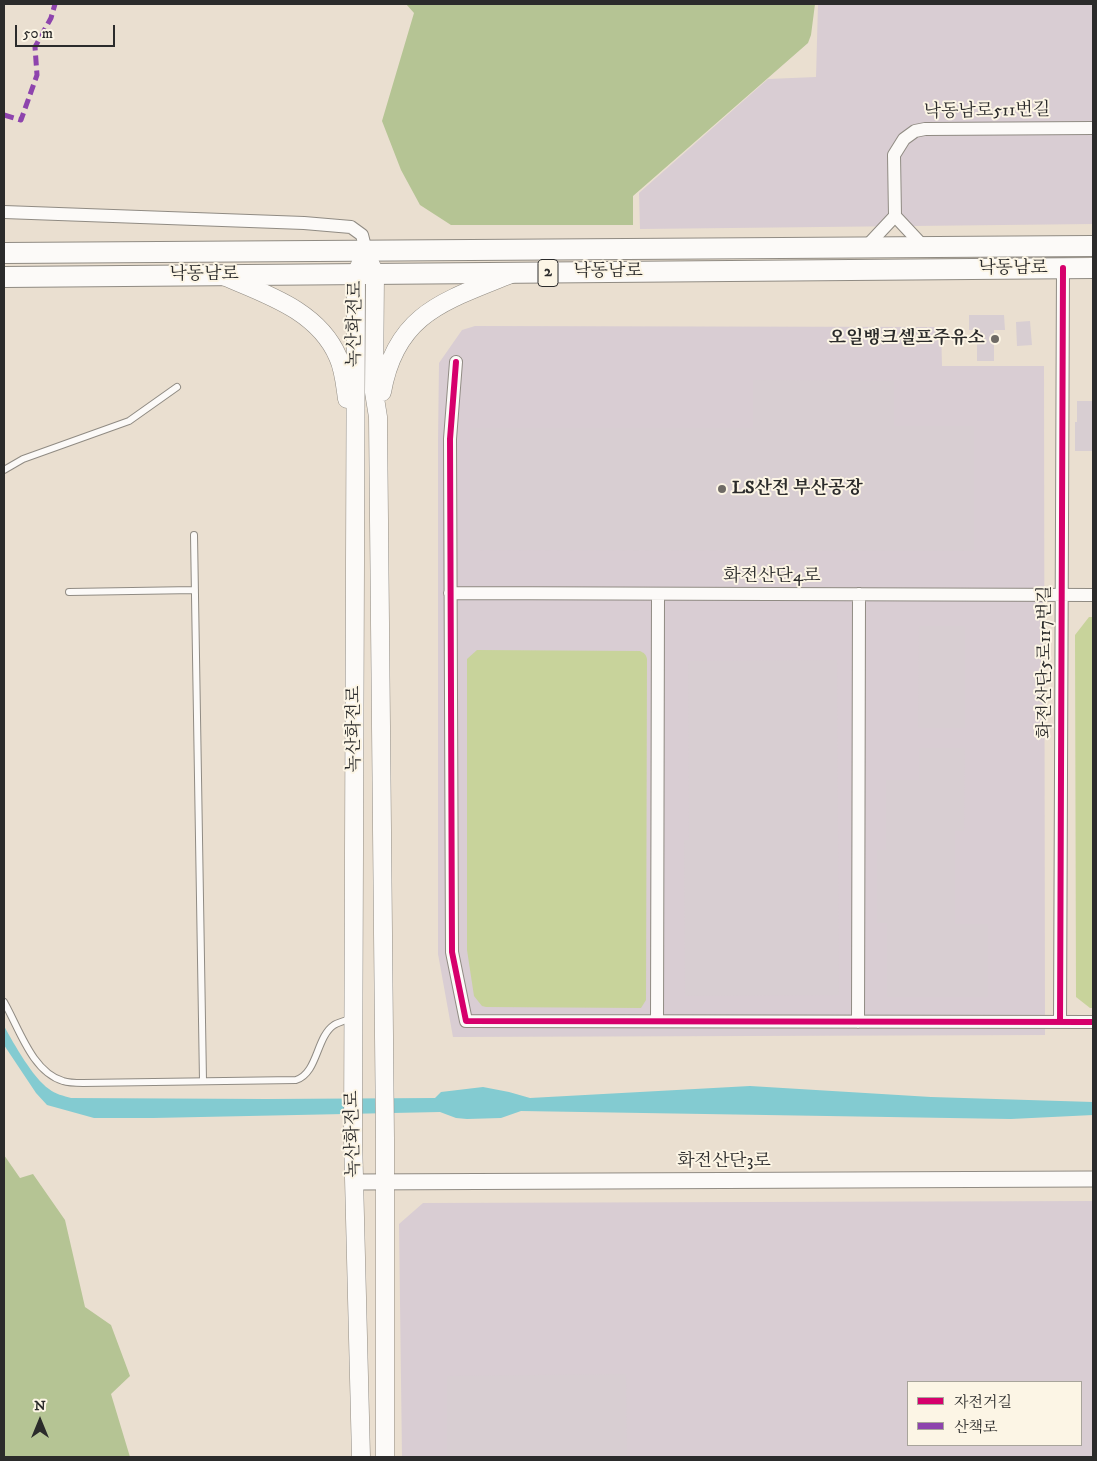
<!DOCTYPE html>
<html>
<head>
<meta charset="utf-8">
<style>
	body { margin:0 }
	#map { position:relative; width:1097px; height:1461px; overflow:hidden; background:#eadfd0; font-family:"IM FELL DW Pica","Noto Serif KR",serif }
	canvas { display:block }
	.frame { position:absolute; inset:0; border:5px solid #2b2b2b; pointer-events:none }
	.legend { position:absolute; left:907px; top:1381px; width:175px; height:65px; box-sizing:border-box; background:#fcf5e5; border:1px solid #a8a49b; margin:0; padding:6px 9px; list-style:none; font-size:15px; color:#2b2b2b }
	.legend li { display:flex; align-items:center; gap:10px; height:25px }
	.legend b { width:25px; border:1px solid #a8a49b }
	.north { position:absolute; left:15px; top:1396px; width:50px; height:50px; -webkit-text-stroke:4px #fcf5e5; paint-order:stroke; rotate:0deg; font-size:14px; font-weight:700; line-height:20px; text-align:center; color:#2b2b2b }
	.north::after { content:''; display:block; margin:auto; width:18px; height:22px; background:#2b2b2b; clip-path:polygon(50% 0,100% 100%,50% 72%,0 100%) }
	.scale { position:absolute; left:15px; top:25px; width:100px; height:22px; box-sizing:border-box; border:2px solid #2b2b2b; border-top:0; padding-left:6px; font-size:15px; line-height:18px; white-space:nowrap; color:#2b2b2b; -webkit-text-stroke:4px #fcf5e5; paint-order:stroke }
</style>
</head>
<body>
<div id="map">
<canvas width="1097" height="1461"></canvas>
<div class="frame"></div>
<ul class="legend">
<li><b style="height:6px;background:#d6006c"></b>자전거길</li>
<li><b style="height:6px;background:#8e44ad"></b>산책로</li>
</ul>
<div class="north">N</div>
<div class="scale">50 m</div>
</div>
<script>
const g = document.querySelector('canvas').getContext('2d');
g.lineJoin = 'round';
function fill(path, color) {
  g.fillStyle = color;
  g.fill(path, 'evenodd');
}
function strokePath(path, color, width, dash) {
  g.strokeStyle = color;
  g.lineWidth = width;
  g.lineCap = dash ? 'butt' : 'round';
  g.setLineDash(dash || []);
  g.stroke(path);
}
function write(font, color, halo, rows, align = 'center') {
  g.font = font + ' "IM FELL DW Pica","Noto Serif KR",serif';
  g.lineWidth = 4;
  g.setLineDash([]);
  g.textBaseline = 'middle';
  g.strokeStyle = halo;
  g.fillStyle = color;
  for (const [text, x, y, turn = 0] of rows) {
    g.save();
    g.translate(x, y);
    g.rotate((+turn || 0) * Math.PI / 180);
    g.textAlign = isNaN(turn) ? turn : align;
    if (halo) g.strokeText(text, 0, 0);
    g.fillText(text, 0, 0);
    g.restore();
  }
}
const industrial = new Path2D(`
	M818 4H1093V224L640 229 639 193 768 79 816 77Z
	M475 326 941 327 942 366H1044L1045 1035 453 1037 438 954V441L439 363 462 330Z
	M1093 1201V1457H402L399 1224 423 1203ZM908 1382H1081V1445H908Z`);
const green = new Path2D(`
	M1089 617H1093V1008H1090L1076 997 1075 635Z
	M477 650 640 651C644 653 646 654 647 659L646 1000 641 1008 486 1007 482 1006 474 996 467 950V659Z`);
const forest = new Path2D(`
	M406 4H815L811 35 808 43 633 196V225H451L420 205 401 170 382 121 414 13Z
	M4 1155 20 1178 33 1174 65 1220 85 1307 111 1325 130 1376 111 1394 130 1457H4Z`);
const water = new Path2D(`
	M4 1026C14 1044 33 1078 49 1089 55 1094 64 1096 71 1098L267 1099 435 1098 441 1092 483 1087 509 1092 530 1098 750 1086 931 1097 1093 1102V1115L1011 1119 521 1111 501 1118 467 1119 456 1118 440 1112 153 1118H94L47 1105 36 1093 4 1045Z`);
const building = new Path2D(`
	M969 315H1004L1005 330H994V361H977V330H969Z
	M1030 321 1032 345 1017 346 1016 322Z
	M753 380 894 381V426H974V551L470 550V428H753Z
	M1077 401H1093V451H1075V422H1077Z
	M919 626H965V728H918Z
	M837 660 839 995 685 996 684 840H689L688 661Z
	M919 748H965L964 831H955V924H988V997H887V923H877V850H886V780H919Z
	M626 1374 627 1457H447V1376Z`);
const service = new Path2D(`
	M4 470 23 459 129 421 177 387
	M194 535 203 1081
	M69 592 195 590
	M4 1002C19 1028 32 1072 63 1081 69 1083 76 1083 83 1083L296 1080C318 1073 316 1037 334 1025 339 1022 347 1020 353 1018`);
const minor = new Path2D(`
	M4 212 304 223 351 227 362 235 366 251
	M895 216 894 155 904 139 915 131 925 129 1093 128
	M866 247 895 216 924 247
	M456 362 450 439 452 952 466 1021 1093 1022
	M450 593 1093 595
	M657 1021 658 594
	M858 1022 859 594
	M1060 1022 1063 268`);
const tertiary = new Path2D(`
	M355 1182 1093 1179`);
const secondary = new Path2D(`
	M370 263 375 274 374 392 378 417 385 1139V1457
	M221 275C265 294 318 310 338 357 344 370 345 385 347 399
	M382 392C396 313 445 301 511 274
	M361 1457 353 1138 356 274 366 251`);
const primary = new Path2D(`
	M4 253 1093 246
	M4 277 1093 268`);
const quiet = new Path2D(`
	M4 115 21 120 37 75 35 47 51 18 55 4`);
const cycleway = new Path2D(`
	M456 362 450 439 452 952 466 1021 1093 1022
	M1060 1022 1063 268`);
const markers = [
	[995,339,5,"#6e6a65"],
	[722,489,5,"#6e6a65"]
];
const shields = [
	[548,273,20]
];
const shieldNames = [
	["2",548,273]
];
const streetNames = [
	["낙동남로511번길",987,112,-1],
	["낙동남로",1013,269],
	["낙동남로",608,272],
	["낙동남로",204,275],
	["녹산화전로",356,324,-89],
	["화전산단4로",772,577],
	["화전산단5로117번길",1046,662,-90],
	["녹산화전로",355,729,-90],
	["녹산화전로",354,1134,-91],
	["화전산단3로",724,1162]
];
const poiNames = [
	["오일뱅크셀프주유소",985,339],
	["LS산전 부산공장",732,489,"left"]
];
fill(industrial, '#d9cdd3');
fill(green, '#c8d39b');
fill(forest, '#b5c494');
fill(water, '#83cbd1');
fill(building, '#d8ced2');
strokePath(service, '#908b83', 8);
strokePath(minor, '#908b83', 14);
strokePath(tertiary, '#908b83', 17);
strokePath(secondary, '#908b83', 19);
strokePath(primary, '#908b83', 22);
strokePath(service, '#fcfaf8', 6);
strokePath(minor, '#fcfaf8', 12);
strokePath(tertiary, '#fcfaf8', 15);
strokePath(secondary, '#fcfaf8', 18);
strokePath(primary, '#fcfaf8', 20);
strokePath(quiet, '#8e44ad', 5, [10, 5]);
strokePath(cycleway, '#d6006c', 6);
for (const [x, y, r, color] of markers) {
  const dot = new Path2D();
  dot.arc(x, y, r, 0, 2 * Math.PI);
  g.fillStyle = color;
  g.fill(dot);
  strokePath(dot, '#fcf5e5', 2);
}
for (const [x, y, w] of shields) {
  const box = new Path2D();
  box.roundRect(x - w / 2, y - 13.5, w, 27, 4);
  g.fillStyle = '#fcf5e5';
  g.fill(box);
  strokePath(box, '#2b2b2b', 1);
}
write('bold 16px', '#2b2b2b', null, shieldNames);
write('18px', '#2b2b2b', '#fcf5e5', streetNames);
write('bold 18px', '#2b2b2b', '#fcf5e5', poiNames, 'right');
</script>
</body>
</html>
